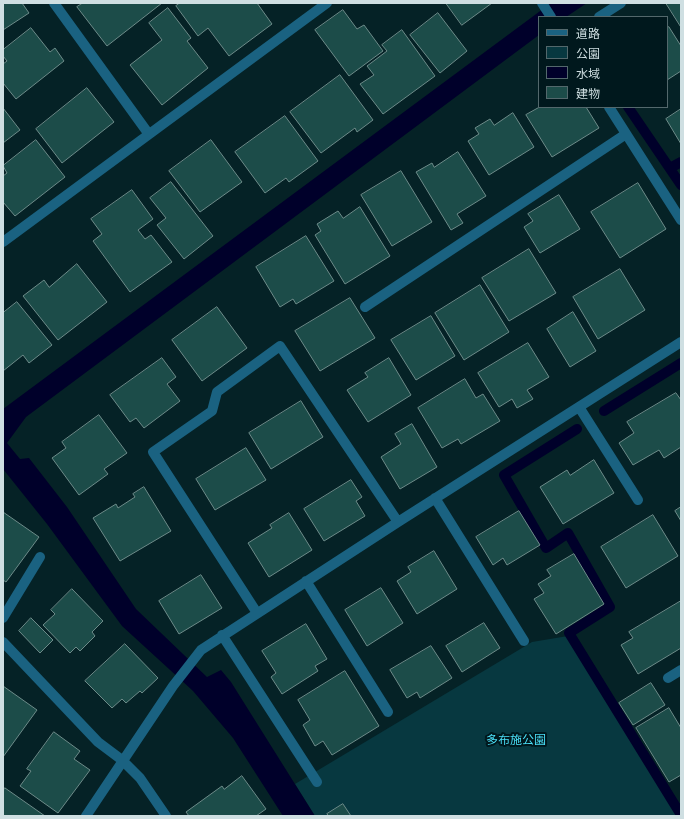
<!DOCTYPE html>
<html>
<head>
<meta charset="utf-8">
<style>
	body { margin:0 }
	#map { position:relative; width:684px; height:819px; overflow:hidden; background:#052226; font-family:Barlow,"Noto Sans JP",sans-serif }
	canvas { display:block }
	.frame { position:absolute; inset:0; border:4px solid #cfdfe2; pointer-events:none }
	.legend { position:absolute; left:538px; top:16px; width:130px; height:92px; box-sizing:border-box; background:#00181d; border:1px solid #53686c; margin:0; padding:5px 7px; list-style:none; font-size:12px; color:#cfdfe2 }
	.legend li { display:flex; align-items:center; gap:8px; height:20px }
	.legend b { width:20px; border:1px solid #53686c }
</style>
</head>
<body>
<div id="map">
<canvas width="684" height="819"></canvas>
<div class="frame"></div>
<ul class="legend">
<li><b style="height:5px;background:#1a6281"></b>道路</li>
<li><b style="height:11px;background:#073840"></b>公園</li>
<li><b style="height:11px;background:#00002a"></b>水域</li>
<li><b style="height:11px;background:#1c4c49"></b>建物</li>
</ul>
</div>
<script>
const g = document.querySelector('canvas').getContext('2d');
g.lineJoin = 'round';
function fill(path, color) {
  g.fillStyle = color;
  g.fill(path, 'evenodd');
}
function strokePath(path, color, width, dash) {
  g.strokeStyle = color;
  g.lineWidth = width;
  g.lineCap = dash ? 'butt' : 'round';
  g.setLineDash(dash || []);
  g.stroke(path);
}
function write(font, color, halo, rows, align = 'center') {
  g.font = font + ' Barlow,"Noto Sans JP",sans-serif';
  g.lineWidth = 4;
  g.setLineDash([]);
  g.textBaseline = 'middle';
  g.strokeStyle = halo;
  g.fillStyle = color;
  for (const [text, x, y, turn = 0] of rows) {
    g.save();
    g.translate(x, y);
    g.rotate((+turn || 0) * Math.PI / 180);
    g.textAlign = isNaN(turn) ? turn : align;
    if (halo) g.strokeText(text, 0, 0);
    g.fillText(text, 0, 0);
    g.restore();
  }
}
const green = new Path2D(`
	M568 636 680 816H315L295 784 532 642Z`);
const water = new Path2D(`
	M551 3H587L566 17H539V35L26 417 7 443 20 459 29 458 67 507 136 609 207 677 221 670 231 682 315 816H283L233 738 193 691 122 626 47 524 3 469V409Z`);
const stream = new Path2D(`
	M628 107 681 185
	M670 168 681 162
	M604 411 681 363
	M577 429 504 475 546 548 568 533 610 607 569 633 681 815`);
const building = new Path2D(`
	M3 3H22L29 13 3 30Z
	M83 3H162L107 46 77 7Z
	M180 3H257L272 24 229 56 208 28 198 36 176 6Z
	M446 3H492L462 25Z
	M666 3H681V27Z
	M168 8 191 38 187 41 208 68 162 105 130 65 162 40 149 23Z
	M343 10 357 29 364 25 383 51 349 76 315 30Z
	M438 13 467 51 440 73 410 35Z
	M669 27 681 46V71L667 80V28Z
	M31 28 50 52 55 48 64 61 16 99 3 83V64L7 61 3 56V50Z
	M402 30 435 76 383 114 360 84 374 75 367 66 387 51 382 45Z
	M340 75 373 120 357 132 355 128 321 153 290 112Z
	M87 88 114 122 62 163 36 129Z
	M540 107H586L599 128 552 157 526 115Z
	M3 108 20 130 3 143Z
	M681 109V144L666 119Z
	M513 113 534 147 489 175 468 141 479 134 475 128 490 119 494 125Z
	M285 116 318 161 289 182 286 178 265 193 235 152Z
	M36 140 65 177 15 216 3 202V176L7 173 3 166Z
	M211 140 242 182 200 212 169 171Z
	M458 152 486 196 457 214 463 223 451 230 416 172 432 163 434 167Z
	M401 171 432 222 392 246 361 195Z
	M171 182 213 236 184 259 157 225 166 218 150 198Z
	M638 183 666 229 620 258 591 212Z
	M132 190 153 219 138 230 145 239 151 235 172 262 130 292 93 241 102 234 91 219Z
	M559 195 580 229 540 253 524 227 533 221 528 214Z
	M360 207 390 256 345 284 315 235 321 231 317 224 338 211 343 218Z
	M306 236 334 281 296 304 293 299 280 307 256 267Z
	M529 249 556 293 509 321 482 278Z
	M77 264 107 302 58 340 23 296 44 280 49 287Z
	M620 269 645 310 598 339 573 297Z
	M480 285 509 332 464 360 435 313Z
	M350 298 375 338 320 371 295 331Z
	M17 302 52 345 29 363 23 355 3 371V313Z
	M217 307 247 348 202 381 172 340Z
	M573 312 596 351 570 367 547 329Z
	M431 316 455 356 416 380 391 340Z
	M528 343 549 377 527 390 533 399 517 408 512 399 499 407 478 373Z
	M162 358 176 377 167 384 180 401 144 428 136 418 130 422 110 395Z
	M389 358 411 395 368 422 347 390 368 377 365 373Z
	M465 379 476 398 483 394 500 421 461 444 458 439 442 448 418 408Z
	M676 393 681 400V447L664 458 659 450 633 465 619 443 634 433 627 422Z
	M301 401 323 437 271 469 249 433Z
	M99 415 127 453 104 469 108 474 79 495 52 458 66 448 62 442Z
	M412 424 437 467 400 489 381 457 401 444 395 434Z
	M246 448 266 480 215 510 196 479Z
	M594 460 614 493 563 524 540 487 567 470 570 475Z
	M351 480 362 497 356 501 365 516 324 541 304 509Z
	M144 487 171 531 120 561 93 518 116 504 118 508 135 497 133 494Z
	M681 507V521L675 511Z
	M519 511 540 545 507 565 503 558 493 565 476 537Z
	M3 512 39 537 6 582 3 580Z
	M289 513 312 550 269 577 248 543 272 528 270 525Z
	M653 515 678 556 626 588 601 547Z
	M434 551 457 589 417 614 397 581 411 572 408 567Z
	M574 554 604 604 556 634 534 599 544 593 538 584 551 576 547 570Z
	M201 575 222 608 179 634 159 601Z
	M381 588 403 623 367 646 345 610Z
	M72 589 103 621 92 632 95 636 80 651 76 647 70 653 43 625 55 614 51 610Z
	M681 601V648L638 674 621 645 633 638 629 632Z
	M31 618 53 640 40 653 19 631Z
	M484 623 500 648 462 672 446 646Z
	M306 624 327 659 315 666 318 671 282 694 271 677 276 673 262 651Z
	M125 644 158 678 142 693 140 691 126 703 122 699 112 708 85 681Z
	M431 646 452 678 420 698 417 692 407 698 390 670Z
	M345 671 379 726 332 755 323 741 315 746 303 725 310 720 298 700Z
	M651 683 665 705 633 725 619 703Z
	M3 686 37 710 3 757Z
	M669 708 681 728V775L669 782 636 728Z
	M54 732 80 751 74 759 90 770 58 813 20 786 31 771 27 769Z
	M242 776 266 809 256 816H189L186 812 222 786 224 789Z
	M5 788 45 816H3V791Z
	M343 804 351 816H329L327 814Z`);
const minor = new Path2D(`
	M54 3 148 133
	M542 3 551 17
	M599 17 621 3
	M609 107 681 220
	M3 242 327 3
	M365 307 626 134
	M579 407 638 500
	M435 498 524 641
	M306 581 388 712
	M257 613 153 452 212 411 217 392 280 346 398 522
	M3 618 40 557
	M222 635 317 782
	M3 642 98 742 122 760 140 778 166 816
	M668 678 681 670
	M86 816 173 686 201 650 398 522 681 342`);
const parkNames = [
	["多布施公園",516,740]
];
fill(green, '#073840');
fill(water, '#00002a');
strokePath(stream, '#00002a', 10);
fill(building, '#1c4c49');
strokePath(building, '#6d8b89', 1);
strokePath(minor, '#1a6281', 10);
write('12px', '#4adff7', '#00181d', parkNames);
</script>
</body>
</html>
